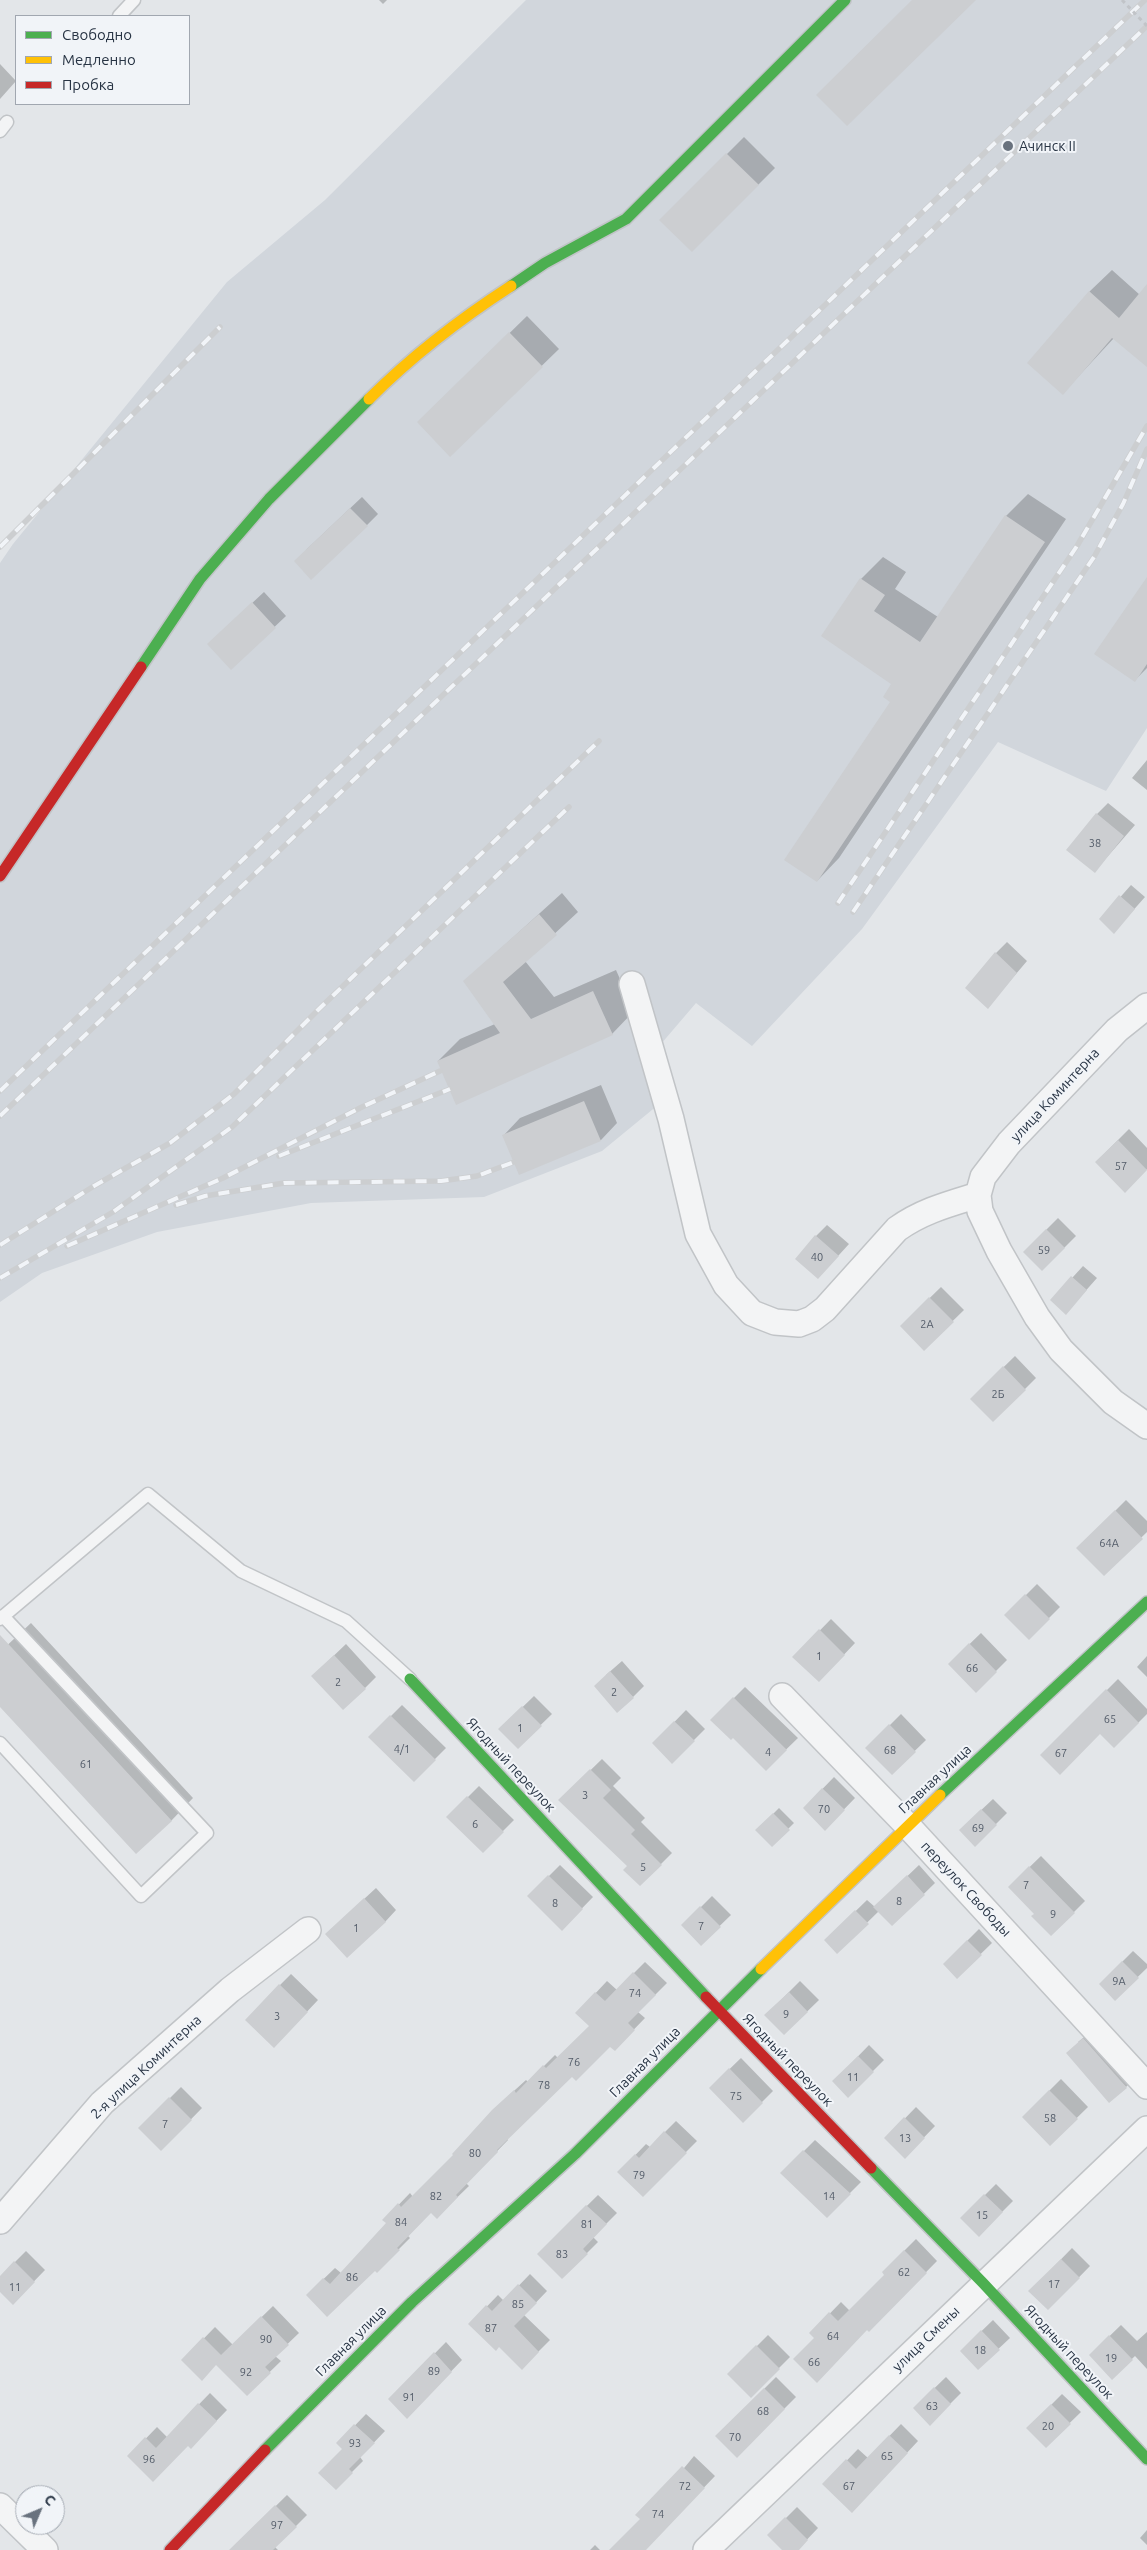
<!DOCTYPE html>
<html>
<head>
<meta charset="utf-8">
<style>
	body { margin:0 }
	#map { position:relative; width:1147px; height:2550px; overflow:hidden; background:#e3e6e9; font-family:Ubuntu,sans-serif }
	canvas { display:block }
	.legend { position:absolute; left:15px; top:15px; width:175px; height:90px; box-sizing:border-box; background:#f1f4f8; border:1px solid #a1a7b0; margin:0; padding:6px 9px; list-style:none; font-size:15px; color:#283444 }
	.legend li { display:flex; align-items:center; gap:10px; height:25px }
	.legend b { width:25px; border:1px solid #a1a7b0 }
	.north { position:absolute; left:15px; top:2485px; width:50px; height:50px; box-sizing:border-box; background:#f1f4f8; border:1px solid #a1a7b0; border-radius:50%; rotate:45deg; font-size:14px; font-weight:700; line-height:20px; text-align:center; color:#283444 }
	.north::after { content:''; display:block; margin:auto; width:18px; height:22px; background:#69727e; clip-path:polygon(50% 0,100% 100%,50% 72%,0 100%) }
</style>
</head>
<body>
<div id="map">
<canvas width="1147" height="2550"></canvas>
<ul class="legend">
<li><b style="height:6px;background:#4caf50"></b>Свободно</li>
<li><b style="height:6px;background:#ffc107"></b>Медленно</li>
<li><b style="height:6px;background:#c62828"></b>Пробка</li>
</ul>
<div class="north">С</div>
</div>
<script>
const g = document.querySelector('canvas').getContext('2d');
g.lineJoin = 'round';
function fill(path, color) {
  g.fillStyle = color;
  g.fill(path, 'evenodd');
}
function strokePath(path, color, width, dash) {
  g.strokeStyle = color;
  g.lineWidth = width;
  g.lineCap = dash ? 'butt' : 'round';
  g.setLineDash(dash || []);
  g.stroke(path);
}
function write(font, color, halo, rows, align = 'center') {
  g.font = font + ' Ubuntu,sans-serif';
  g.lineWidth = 4;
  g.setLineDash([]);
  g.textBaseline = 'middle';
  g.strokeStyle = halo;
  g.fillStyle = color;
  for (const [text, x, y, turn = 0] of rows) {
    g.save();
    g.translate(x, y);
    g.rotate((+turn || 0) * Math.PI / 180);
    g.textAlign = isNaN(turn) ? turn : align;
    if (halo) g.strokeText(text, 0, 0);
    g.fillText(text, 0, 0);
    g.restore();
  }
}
const built = new Path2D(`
	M526 0H1147V728L1106 791 998 742 862 929 752 1046 696 1003 649 1058 658 1105 602 1151 484 1197 311 1203 157 1232 42 1273 0 1302V563L13 544 227 282 325 200Z`);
const shadow = new Path2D(`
	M379 0H387L383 4Z
	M0 64 16 81 0 99Z
	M744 137 775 168 692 251 661 220Z
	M1112 270 1140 295 1147 286V362L1114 338 1063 393 1089 292Z
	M527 316 559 349 450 455 435 406Z
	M1028 494 1066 519 839 858 817 881 892 701 893 684 861 579 883 557 906 572 895 589 938 617 1006 516Z
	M362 497 378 514 367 525 306 550Z
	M1147 579V668L1135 680Z
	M264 592 286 616 231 668 220 633Z
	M1147 760V790L1132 778Z
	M1108 803 1135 825 1095 871 1097 814Z
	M1131 885 1145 897 1114 932 1101 919Z
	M562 893 578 912 525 961 554 997 616 970 634 1011 612 1034 438 1061 460 1039 495 1024 465 981Z
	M1007 942 1027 961 988 1007 996 953Z
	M601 1085 617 1123 601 1140 504 1135 520 1118Z
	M1129 1129 1147 1148V1169L1125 1191 1096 1162Z
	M1058 1218 1076 1236 1042 1270 1024 1252Z
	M827 1225 849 1244 818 1278 816 1236Z
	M1083 1266 1097 1278 1066 1313 1052 1300Z
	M941 1287 964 1310 924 1349 901 1326Z
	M1015 1356 1036 1378 993 1421 971 1399Z
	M1126 1500 1147 1521V1532L1104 1574 1078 1548Z
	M1037 1584 1060 1607 1029 1638 1006 1615Z
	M831 1619 855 1643 819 1681 794 1657Z
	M31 1623 193 1798 171 1821 0 1705V1652Z
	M981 1633 1007 1660 976 1691 949 1664Z
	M346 1644 376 1677 365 1688 324 1665Z
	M1147 1656V1677L1137 1667Z
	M622 1661 644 1686 633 1697 606 1675Z
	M1118 1679 1147 1709V1714L1114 1747 1100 1732 1042 1755Z
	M745 1687 798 1738 766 1769 733 1736 712 1720Z
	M534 1696 552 1714 518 1747 500 1729Z
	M402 1705 446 1748 414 1780 370 1737Z
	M686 1710 705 1729 672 1762 654 1743Z
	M901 1714 926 1740 892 1773 867 1748Z
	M602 1759 621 1778 613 1786 645 1818 641 1822 672 1853 640 1885 629 1866 560 1800Z
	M834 1777 855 1798 825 1829 804 1808Z
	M479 1786 514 1820 483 1851 448 1817Z
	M993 1799 1007 1813 975 1845 960 1830Z
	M779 1808 794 1823 772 1845 757 1830Z
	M1041 1856 1085 1901 1051 1935 1035 1914 1009 1887Z
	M560 1865 593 1897 562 1929 529 1896Z
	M919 1865 935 1883 892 1925 879 1911 837 1952 826 1940 867 1900 875 1907Z
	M376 1888 396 1910 385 1922 338 1923Z
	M712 1896 731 1915 701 1944 683 1925Z
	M979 1929 992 1943 957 1977 944 1964Z
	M1133 1951 1147 1964V1968L1115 1999 1100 1984Z
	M645 1962 667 1983 638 2012 645 2018 615 2049 610 2045 572 2075 507 2138 508 2140 466 2183 469 2186 437 2217 431 2212 408 2236 410 2238 388 2260 375 2269 307 2295 335 2268 341 2273 387 2223 384 2220 410 2193 413 2197 455 2155 505 2099 526 2080 528 2082 555 2055 558 2058 590 2026 577 2013 607 1981 617 1990Z
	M291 1974 318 2000 285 2035 280 1985Z
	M800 1981 819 2000 784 2034 766 2015Z
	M1095 2028 1137 2076 1126 2087 1078 2042Z
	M869 2045 884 2060 848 2096 834 2081Z
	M741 2058 773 2091 743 2121 710 2088Z
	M1061 2079 1088 2107 1050 2144 1023 2117Z
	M181 2087 202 2108 161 2150 140 2128Z
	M916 2107 935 2126 905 2157 886 2138Z
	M676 2121 697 2141 643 2195 619 2172 646 2144 650 2147Z
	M815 2140 861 2182 827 2216 782 2173Z
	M996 2184 1013 2201 979 2235 962 2218Z
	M598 2195 617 2213 593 2237 598 2242 562 2278 538 2254Z
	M916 2239 937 2261 869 2330 811 2333 841 2302 850 2311 886 2275 883 2272Z
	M1072 2248 1090 2266 1048 2309 1030 2291Z
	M26 2251 45 2270 13 2303 0 2290V2277Z
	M530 2274 547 2291 524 2315 550 2340 522 2368 499 2346 470 2324 498 2295 504 2301Z
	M273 2306 299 2333 275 2356 281 2361 247 2394 217 2364 183 2360 215 2327 233 2345Z
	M993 2320 1010 2338 978 2368 961 2351Z
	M1121 2325 1137 2341 1147 2332V2369L1135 2356 1112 2378 1090 2355Z
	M768 2335 790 2357 751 2396 729 2374Z
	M446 2342 462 2360 418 2406 390 2399Z
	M776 2377 796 2397 737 2456 717 2436Z
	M946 2377 961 2393 930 2424 914 2408Z
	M210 2393 227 2410 191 2447 188 2445 129 2456 157 2427 167 2437Z
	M1062 2394 1081 2412 1046 2446 1028 2428Z
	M366 2414 385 2431 360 2457 363 2461 336 2488 344 2449 338 2443Z
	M901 2424 918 2441 863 2500 824 2484 858 2449 868 2458Z
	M694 2456 715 2476 669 2524 638 2550H611L642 2519Z
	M287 2495 307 2515 275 2547 278 2550H231Z
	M797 2507 818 2528 797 2550H784L769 2535Z
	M1147 2530V2545L1140 2538Z
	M595 2545 600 2550H590Z`);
const building = new Path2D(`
	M912 0H976L847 126 816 95Z
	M726 153 759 185 692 252 659 220Z
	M1147 284V367L1112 338 1063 395 1027 363 1089 291 1119 318Z
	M509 332 543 367 450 457 417 422Z
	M350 508 368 526 311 580 294 561Z
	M1005 515 1045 542 817 882 784 860 890 702 883 697 891 684 821 636 860 578 885 595 874 611 920 642Z
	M1147 577V664L1135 682 1094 654Z
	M252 602 276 628 231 670 207 644Z
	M1096 813 1124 836 1095 873 1066 850Z
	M1119 895 1135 909 1114 934 1099 919Z
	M539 914 557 935 503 982 531 1019 593 991 613 1035 456 1105 437 1061 500 1033 463 981Z
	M995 952 1017 973 988 1009 965 988Z
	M584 1101 601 1141 519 1175 502 1135Z
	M1118 1140 1147 1170 1125 1193 1095 1162Z
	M1046 1229 1065 1248 1042 1271 1023 1252Z
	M815 1235 839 1256 818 1279 795 1259Z
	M1071 1276 1087 1290 1066 1315 1050 1300Z
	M929 1297 954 1322 924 1351 900 1326Z
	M1003 1366 1026 1390 993 1422 970 1399Z
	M1115 1510 1143 1539 1104 1576 1076 1548Z
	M1025 1594 1050 1619 1029 1640 1004 1615Z
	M819 1629 845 1655 819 1682 792 1657Z
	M0 1635 172 1821 136 1854 0 1707Z
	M969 1643 997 1672 976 1693 948 1664Z
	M334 1655 366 1689 343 1710 311 1676Z
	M610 1671 634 1698 617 1713 594 1686Z
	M1106 1689 1139 1723 1114 1748 1100 1734 1060 1775 1040 1755Z
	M733 1697 787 1750 766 1771 733 1738 731 1740 710 1720Z
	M522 1706 542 1726 518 1749 498 1729Z
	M390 1715 436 1760 414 1782 368 1737Z
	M674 1721 695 1741 672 1764 652 1743Z
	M889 1724 916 1752 892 1775 865 1748Z
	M590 1769 611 1790 603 1798 635 1830 631 1834 662 1865 640 1886 623 1870 627 1866 558 1800Z
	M822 1788 845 1810 825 1831 803 1808Z
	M467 1796 504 1832 483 1853 446 1817Z
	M981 1809 997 1825 975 1847 959 1830Z
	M773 1813 790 1830 772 1847 755 1830Z
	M1029 1866 1075 1913 1051 1936 1031 1916 1034 1914 1008 1887Z
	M548 1875 583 1909 562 1931 527 1896Z
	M907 1875 925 1895 892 1926 873 1907Z
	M364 1898 386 1922 347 1958 325 1934Z
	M700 1906 721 1927 701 1946 681 1925Z
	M855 1910 869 1924 837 1954 824 1940Z
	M967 1940 982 1955 957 1979 943 1964Z
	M1122 1961 1139 1978 1115 2001 1099 1984Z
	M633 1972 656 1995 628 2023 635 2030 615 2051 610 2047 576 2081 572 2077 497 2150 498 2152 456 2195 458 2197 437 2219 431 2213 397 2248 400 2250 377 2273 375 2271 327 2317 306 2295 323 2278 330 2284 386 2223 382 2220 398 2203 401 2207 453 2155 452 2154 492 2110 514 2090 516 2093 543 2065 546 2068 589 2026 575 2013 595 1992 605 2001Z
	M279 1984 308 2012 274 2048 245 2020Z
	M789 1992 808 2012 784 2035 764 2015Z
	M1083 2038 1127 2088 1109 2103 1066 2053Z
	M858 2056 874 2072 848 2098 832 2081Z
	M729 2068 763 2103 743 2123 709 2088Z
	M1049 2090 1078 2119 1050 2146 1022 2117Z
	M169 2097 192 2120 161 2151 138 2128Z
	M904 2117 925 2138 905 2159 884 2138Z
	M664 2131 687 2153 643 2197 617 2172 635 2154 639 2158Z
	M803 2150 851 2194 827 2218 780 2173Z
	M984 2194 1003 2212 979 2237 960 2218Z
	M586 2205 607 2224 583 2249 588 2254 562 2279 537 2254Z
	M904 2250 927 2273 869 2332 867 2330 817 2383 793 2359 814 2338 809 2333 829 2312 838 2321 884 2275 882 2272Z
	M1061 2259 1080 2278 1048 2310 1028 2291Z
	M14 2261 35 2282 13 2305 0 2292V2276Z
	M518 2284 537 2303 514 2326 539 2352 522 2370 499 2347 496 2351 468 2324 486 2305 492 2311Z
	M261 2316 289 2345 265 2367 271 2373 247 2396 216 2365 202 2381 181 2360 203 2337 221 2355Z
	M981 2330 1000 2350 978 2370 960 2351Z
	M1109 2335 1133 2360 1112 2380 1089 2355Z
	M756 2345 780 2369 751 2398 727 2374Z
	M434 2352 452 2372 407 2419 388 2399Z
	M934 2387 951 2404 930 2426 913 2408Z
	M764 2388 785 2409 737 2458 715 2436Z
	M198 2403 217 2421 191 2449 188 2446 153 2482 127 2456 145 2437 156 2448Z
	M1051 2404 1071 2424 1046 2448 1026 2428Z
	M354 2424 375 2443 349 2469 353 2473 336 2490 318 2473 342 2449 336 2443Z
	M889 2435 908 2453 852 2513 822 2484 846 2459 856 2469Z
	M682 2466 705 2488 646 2550H609L640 2519 635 2515Z
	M275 2505 297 2527 273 2550H229Z
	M785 2517 808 2540 799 2550H782L767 2535Z`);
const lane = new Path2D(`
	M119 16 134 0
	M0 131 7 122
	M0 1619 148 1494 241 1571 346 1621 410 1679
	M0 1743 141 1896 207 1833 3 1616`);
const street = new Path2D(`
	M632 984 671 1119 698 1234 726 1285 752 1313 775 1322 799 1324 812 1319 825 1309 897 1229C922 1211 949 1204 978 1195
	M1147 1006 1117 1030 1009 1143 983 1177 978 1195 980 1211 999 1251 1037 1317 1061 1350 1113 1402 1147 1426
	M782 1696 907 1825 1147 2086
	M0 2221 102 2103 230 1990 308 1930
	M0 2506 45 2550
	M706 2550 1147 2129`);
const fast = new Path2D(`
	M511 286 545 263 626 219 845 0
	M141 667 200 579 269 499 369 399
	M410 1679 706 1997
	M940 1795 1147 1602
	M871 2168 983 2283 1147 2459
	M265 2450 412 2302 575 2154 761 1969`);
const slow = new Path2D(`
	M369 399C412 356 460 319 511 286
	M761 1969 940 1795`);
const jam = new Path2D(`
	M0 876 141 667
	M706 1997 871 2168
	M170 2550 265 2450`);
const rail = new Path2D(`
	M0 547 220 327
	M838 903 1077 546 1147 426
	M853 912 1094 557 1123 504 1147 449
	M0 1091 1145 0
	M0 1116 1147 26
	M279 1156 450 1089
	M176 1205 205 1196 284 1183 441 1181 477 1176 514 1162
	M0 1245 94 1186 170 1143 234 1094 319 1009 599 741
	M67 1246 223 1178 362 1107 440 1071
	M0 1278 113 1212 232 1127 569 807`);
const pathBridge = new Path2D(`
	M1122 0 1147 26`);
const markers = [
	[1008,146,6,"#69727e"]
];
const numberNames = [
	["38",1095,843],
	["57",1121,1166],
	["59",1044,1250],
	["40",817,1257],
	["2А",927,1324],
	["2Б",998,1394],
	["64А",1109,1543],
	["1",819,1656],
	["66",972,1668],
	["2",338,1682],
	["2",614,1692],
	["65",1110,1719],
	["1",520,1728],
	["4/1",402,1749],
	["68",890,1750],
	["4",768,1752],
	["67",1061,1753],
	["61",86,1764],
	["3",585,1795],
	["70",824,1809],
	["6",475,1824],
	["69",978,1828],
	["5",643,1867],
	["7",1026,1885],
	["8",899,1901],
	["8",555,1903],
	["9",1053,1914],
	["7",701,1926],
	["1",356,1928],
	["9А",1119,1981],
	["74",635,1993],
	["9",786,2014],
	["3",277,2016],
	["76",574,2062],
	["11",853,2077],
	["78",544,2085],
	["75",736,2096],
	["58",1050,2118],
	["7",165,2124],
	["13",905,2138],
	["80",475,2153],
	["79",639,2175],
	["82",436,2196],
	["14",829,2196],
	["15",982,2215],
	["84",401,2222],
	["81",587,2224],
	["83",562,2254],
	["62",904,2272],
	["86",352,2277],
	["17",1054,2284],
	["11",15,2287],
	["85",518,2304],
	["87",491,2328],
	["64",833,2336],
	["90",266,2339],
	["18",980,2350],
	["19",1111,2358],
	["66",814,2362],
	["89",434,2371],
	["92",246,2372],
	["91",409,2397],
	["63",932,2406],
	["68",763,2411],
	["20",1048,2426],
	["70",735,2437],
	["93",355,2443],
	["65",887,2456],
	["96",149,2459],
	["72",685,2486],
	["67",849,2486],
	["74",658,2514],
	["97",277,2525]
];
const poiNames = [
	["Ачинск II",1019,146]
];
const streetNames = [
	["улица Коминтерна",1055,1095,-47],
	["Ягодный переулок",511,1765,47],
	["Главная улица",935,1779,-43],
	["переулок Свободы",966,1889,47],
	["Ягодный переулок",788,2060,46],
	["Главная улица",645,2062,-45],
	["2-я улица Коминтерна",146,2067,-43],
	["улица Смены",926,2339,-44],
	["Главная улица",351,2341,-45],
	["Ягодный переулок",1069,2352,47]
];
fill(built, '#d1d6dc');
fill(shadow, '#0003');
fill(building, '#ccced1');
strokePath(lane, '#c1c4c7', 15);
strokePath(street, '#c1c4c7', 28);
strokePath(fast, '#c1c4c7', 14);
strokePath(slow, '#c1c4c7', 14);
strokePath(jam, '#c1c4c7', 14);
strokePath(lane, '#f3f4f5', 12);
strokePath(street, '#f3f4f5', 25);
strokePath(fast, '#4caf50', 11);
strokePath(slow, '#ffc107', 11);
strokePath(jam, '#c62828', 11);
strokePath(rail, '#ccced0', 5.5);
strokePath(rail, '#f1f4f8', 4, [11]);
strokePath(pathBridge, '#c1c4c8', 3, [4, 4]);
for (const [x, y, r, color] of markers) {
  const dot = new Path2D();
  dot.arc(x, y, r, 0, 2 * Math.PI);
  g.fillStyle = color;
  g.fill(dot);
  strokePath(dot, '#f1f4f8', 2);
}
write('11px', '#525b68', null, numberNames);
write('14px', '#283444', '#f1f4f8', poiNames, 'left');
write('14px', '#283444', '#f1f4f8', streetNames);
</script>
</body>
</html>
